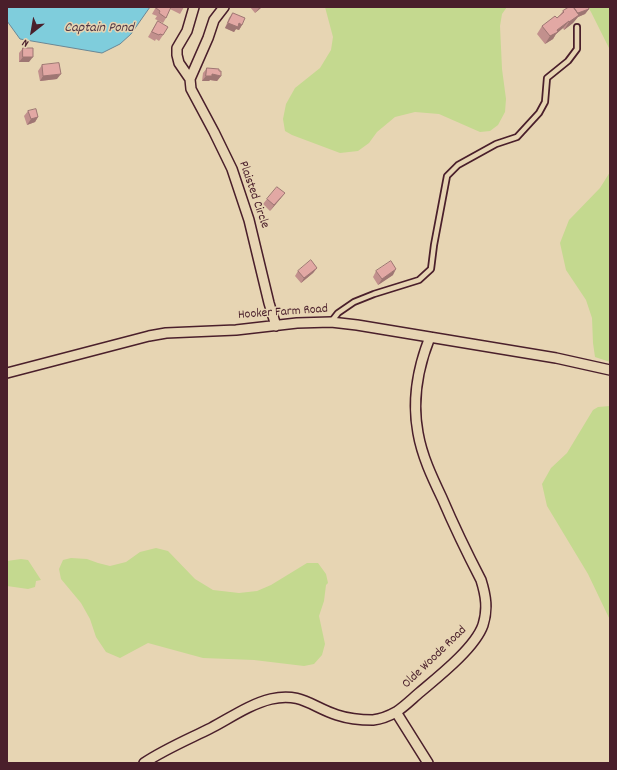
<!DOCTYPE html>
<html>
<head>
<meta charset="utf-8">
<style>
	body { margin:0 }
	#map { position:relative; width:617px; height:770px; overflow:hidden; background:#e7d5b3; font-family:Dekko,sans-serif }
	canvas { display:block }
	.frame { position:absolute; inset:0; border:8px solid #4a1f2b; pointer-events:none }
	.north { position:absolute; left:12px; top:12px; width:40px; height:40px; -webkit-text-stroke:3px #e7d5b3; paint-order:stroke; rotate:211deg; font-size:11px; font-weight:700; line-height:16px; text-align:center; color:#4a1f2b }
	.north::after { content:''; display:block; margin:auto; width:14px; height:18px; background:#4a1f2b; clip-path:polygon(50% 0,100% 100%,50% 72%,0 100%) }
</style>
</head>
<body>
<div id="map">
<canvas width="617" height="770"></canvas>
<div class="frame"></div>
<div class="north">N</div>
</div>
<script>
const g = document.querySelector('canvas').getContext('2d');
g.lineJoin = 'round';
function fill(path, color) {
  g.fillStyle = color;
  g.fill(path, 'evenodd');
}
function strokePath(path, color, width, dash) {
  g.strokeStyle = color;
  g.lineWidth = width;
  g.lineCap = dash ? 'butt' : 'round';
  g.setLineDash(dash || []);
  g.stroke(path);
}
function write(font, color, halo, rows, align = 'center') {
  g.font = font + ' Dekko,sans-serif';
  g.lineWidth = 3;
  g.setLineDash([]);
  g.textBaseline = 'middle';
  g.strokeStyle = halo;
  g.fillStyle = color;
  for (const [text, x, y, turn = 0] of rows) {
    g.save();
    g.translate(x, y);
    g.rotate((+turn || 0) * Math.PI / 180);
    g.textAlign = isNaN(turn) ? turn : align;
    if (halo) g.strokeText(text, 0, 0);
    g.fillText(text, 0, 0);
    g.restore();
  }
}
const green = new Path2D(`
	M325 7H507L502 14 500 26 502 69 506 99 505 112 498 125 490 131 480 132 439 114 415 112 395 117 377 132 369 143 358 151 340 153 292 135 285 131 283 119 286 104 295 88 320 68 331 50 333 37Z
	M588 7H610V50L591 12Z
	M610 172V362L595 357 593 343 592 318 586 300 566 270 560 243 569 220 600 188Z
	M610 406V620L588 574 547 506 542 484 551 468 567 453 593 410 598 407Z
	M156 548 168 551 195 579 213 590 239 593 257 591 271 585 307 563H318L326 574 328 583 326 585 324 601 319 616 325 644 322 655 314 664 304 666 254 660 203 658 148 643 120 658 106 652 96 637 90 619 81 603 61 579 59 569 63 560 71 558 87 559 98 563 110 566 126 562 140 552Z
	M21 559 28 560 41 580 36 581 35 587 28 589 7 586V561Z`);
const water = new Path2D(`
	M7 7H150L131 34 120 44 102 53 20 39 7 21Z`);
const service = new Path2D(`
	M331 322 338 313 354 302 374 294 419 280 431 269 434 245 447 176 458 165 496 144 517 137 539 113 545 102 547 78 568 61 577 49V27`);
const minor = new Path2D(`
	M194 7 187 31 177 48V55L179 63 190 79 191 89 214 132 232 169 249 220 269 303 276 326
	M190 79 208 38 214 20 224 7
	M7 373 149 336 166 333 236 330 297 323 331 322 357 325 556 358 610 370
	M396 712 428 763
	M144 763C165 749 189 739 211 728 230 718 250 704 271 699 301 692 312 707 337 715 349 719 361 720 373 720 381 719 389 716 396 712 404 707 412 699 419 693 438 677 475 648 483 625 488 609 486 596 481 580 467 553 454 526 442 498 432 477 422 456 418 433 412 401 418 367 430 337`);
const wall = new Path2D(`
	M156 7H184L180 14 170 9 166 18 163 23 155 19 157 16 152 14Z
	M250 7H262L255 13Z
	M568 7H588L589 9 585 14 578 17 573 23 564 30 563 28 556 34 553 39 545 44 537 34 542 26 557 18 559 16 563 11Z
	M233 13 242 25 239 30 236 29 234 32 225 28 229 18Z
	M158 21 163 35 159 41 156 39 155 41 148 37 154 27Z
	M23 48 29 62H19V53Z
	M42 65 57 79 40 81 38 71Z
	M207 68 219 71 221 76 217 81 210 80 209 81H202L203 73Z
	M28 111 38 117 35 122 27 125 24 116Z
	M281 198 270 211 263 204 267 199Z
	M317 268 313 273 301 283 295 276 298 271Z
	M376 271 393 275 378 285 373 277Z`);
const shadedWall = new Path2D(`
	M260 7H262L255 13 259 8Z
	M589 9 585 14 578 17 573 23 564 30 569 22 577 13Z
	M569 21 563 28 556 34 553 39 545 44 550 36Z
	M228 23H239L242 25 239 30 236 29 234 32 225 28Z
	M23 57H33L29 62H19Z
	M61 74 57 79 40 81 43 76Z
	M212 74 221 76 217 81 210 80 209 81H202L206 76Z
	M38 117 35 122 27 125 31 119Z
	M285 193 281 198 270 211 274 205Z
	M317 268 313 273 301 283 304 278Z
	M396 269 393 275 378 285 382 279Z`);
const building = new Path2D(`
	M157 7H171L166 18 159 13 160 11 156 8Z
	M569 7H573L579 15 569 22V21L557 30 558 32 550 36 542 26 555 16 557 18 564 12 563 11Z
	M574 7H588L589 9 578 13Z
	M233 13 245 18 242 25 239 23 238 27 228 23Z
	M158 21 168 27 163 35 160 34 159 35 152 32Z
	M23 48H33V57H23Z
	M59 63 61 74 43 76 42 65Z
	M207 68 219 69V71H221V76L212 74V76H206Z
	M36 109 38 117 31 119 28 111Z
	M277 187 285 193 274 205 267 199Z
	M311 260 317 268 304 278 298 271Z
	M391 261 396 269 382 279 376 271Z`);
const streetNames = [
	["Plaisted Circle",253,195,71],
	["Hooker Farm Road",283,313,-4],
	["Olde Woode Road",435,658,-44]
];
const waterNames = [
	["Captain Pond",99,29]
];
fill(green, '#c4d98f');
fill(water, '#7fcddc');
strokePath(water, '#6a8795', 1);
strokePath(service, '#4a1f2b', 8);
strokePath(minor, '#4a1f2b', 12);
strokePath(service, '#e7d5b3', 4.5);
strokePath(minor, '#e7d5b3', 9);
fill(wall, '#c2908d');
fill(shadedWall, '#9e7673');
fill(building, '#e2a8a4');
strokePath(building, '#9e7673', 1);
write('13px', '#4a1f2b', '#e7d5b3', streetNames);
write('italic 14px', '#523946', '#e7d5b3', waterNames);
</script>
</body>
</html>
